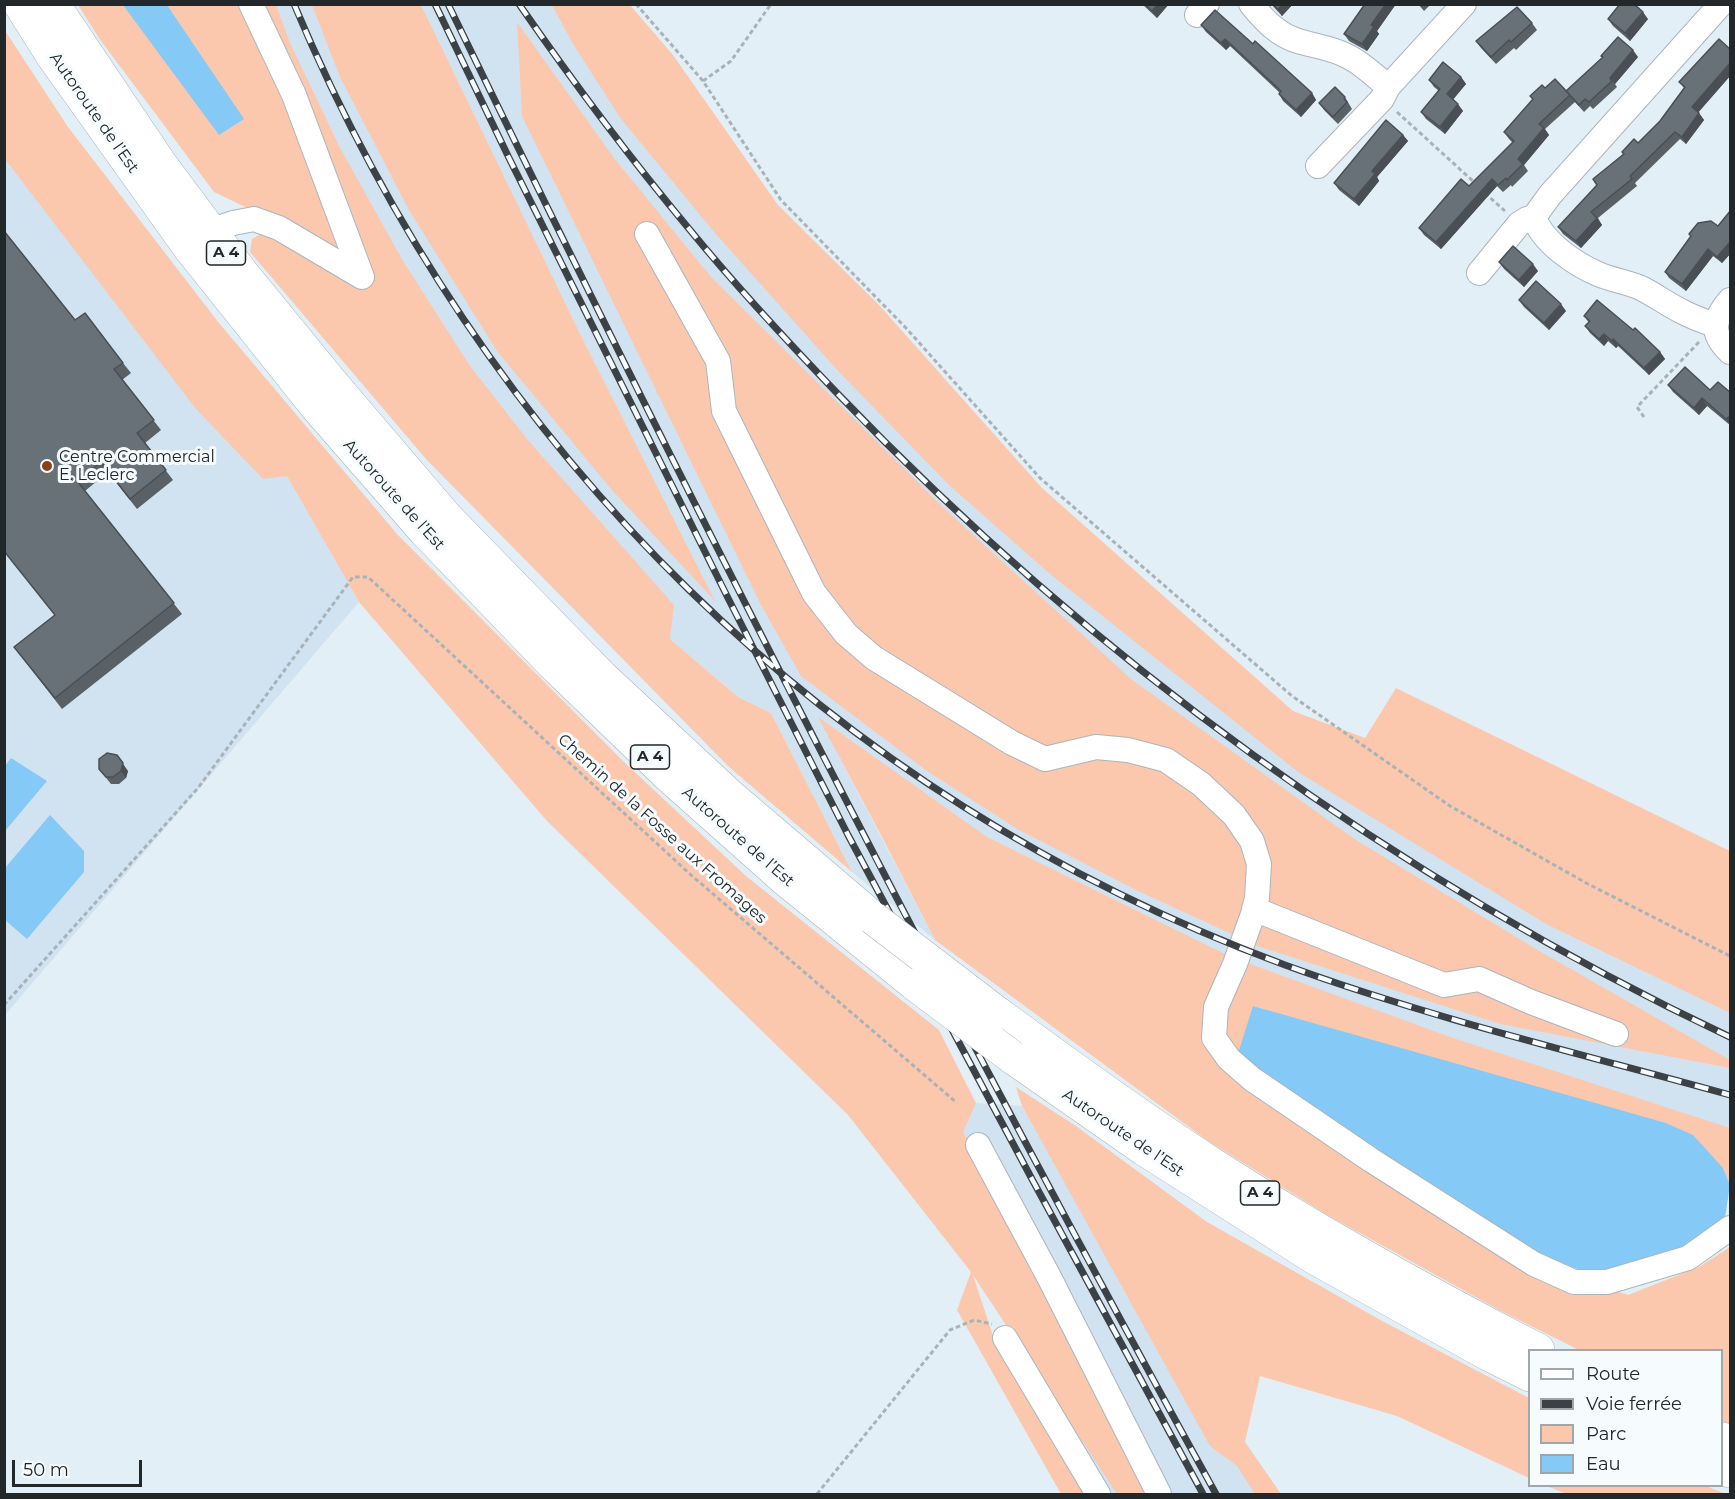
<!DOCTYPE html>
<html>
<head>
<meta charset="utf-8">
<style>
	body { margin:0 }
	#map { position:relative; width:1735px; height:1499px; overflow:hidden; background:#e3eff7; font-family:Montserrat,sans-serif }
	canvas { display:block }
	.frame { position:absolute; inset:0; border:6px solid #22272a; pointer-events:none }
	.legend { position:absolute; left:1528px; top:1349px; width:195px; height:138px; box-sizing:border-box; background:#f6fbfe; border:2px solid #a1a6a9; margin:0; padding:8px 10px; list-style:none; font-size:18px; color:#22272a }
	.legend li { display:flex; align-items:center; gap:12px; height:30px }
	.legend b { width:30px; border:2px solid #a1a6a9 }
	.scale { position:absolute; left:12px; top:1460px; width:130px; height:27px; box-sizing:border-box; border:3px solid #22272a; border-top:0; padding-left:8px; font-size:18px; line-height:21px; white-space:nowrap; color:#22272a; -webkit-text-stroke:4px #f6fbfe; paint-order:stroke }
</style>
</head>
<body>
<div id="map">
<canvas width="1735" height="1499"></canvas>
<div class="frame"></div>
<ul class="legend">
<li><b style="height:8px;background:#fff"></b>Route</li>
<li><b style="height:8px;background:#3b4145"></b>Voie ferrée</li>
<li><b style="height:16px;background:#fbc8ae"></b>Parc</li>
<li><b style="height:16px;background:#85c9f7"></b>Eau</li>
</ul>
<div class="scale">50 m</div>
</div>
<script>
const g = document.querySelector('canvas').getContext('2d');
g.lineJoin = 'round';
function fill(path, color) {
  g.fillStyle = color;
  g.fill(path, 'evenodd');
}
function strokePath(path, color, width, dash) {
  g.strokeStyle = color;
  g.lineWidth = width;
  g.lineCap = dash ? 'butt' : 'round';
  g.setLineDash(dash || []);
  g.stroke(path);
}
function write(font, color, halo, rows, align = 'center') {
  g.font = font + ' Montserrat,sans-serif';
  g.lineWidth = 6;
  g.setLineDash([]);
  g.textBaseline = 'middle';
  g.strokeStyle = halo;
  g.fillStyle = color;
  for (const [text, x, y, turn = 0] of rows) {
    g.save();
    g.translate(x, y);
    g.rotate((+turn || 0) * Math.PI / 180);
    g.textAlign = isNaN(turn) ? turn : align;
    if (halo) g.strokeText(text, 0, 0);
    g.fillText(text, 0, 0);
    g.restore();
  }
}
const built = new Path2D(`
	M244 5H603L740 197 1108 570 1293 711 1730 971V1129L1252 987 838 755 935 940 852 872 771 713 738 697 670 639 562 526Z
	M4 91 287 475 359 602 5 1015Z
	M976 1103 1022 1106 1081 1211 1274 1494H1086L1012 1333 928 1131Z`);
const green = new Path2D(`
	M78 5H276L290 43 339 146 403 261 470 366 527 439 674 605 670 639 738 697 771 713 852 872 729 767 426 459 250 252 252 239 272 228 258 213 214 192 101 41Z
	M312 5H421L581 336 715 601 612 490 497 351 409 210 340 77Z
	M552 5H630L673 55 778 205 879 305 1042 488 1293 711 1365 738 1396 688 1730 851V1013L1546 924 1298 772 1050 574 949 485 840 373 715 233 621 119 573 44Z
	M517 22 614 158 711 277 946 510 1131 679 1356 840 1536 949 1730 1060V1068L1500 1024 1260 947 1138 891 1019 830 927 771 801 676 761 605 522 116Z
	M4 29 68 127 219 323 397 534 624 762 746 876 939 1030 976 1103 963 1132 1028 1250 1151 1494H1117L973 1275 996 1345 1086 1494H1061L957 1310 971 1272 848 1115 547 821 359 602 287 476 263 479 196 409 5 159Z
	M818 717 987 837 1231 957 1453 1038 1730 1128V1185L1723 1168 1254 1006 1576 1278 1628 1295 1699 1267 1730 1247V1426L1722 1422V1350H1579L1501 1311 1329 1216 1208 1141 935 940 883 839Z
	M1016 1087 1076 1126 1207 1222 1384 1322 1529 1398V1478L1397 1416 1260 1376 1245 1442 1281 1494H1255L1237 1466 1210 1446 1022 1106Z
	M1547 1486H1706L1726 1494H1566Z`);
const water = new Path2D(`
	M123 5H167L244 119 219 135Z
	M11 758 47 781 5 831V766Z
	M50 815 84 851V872L27 939 5 920V868Z
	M1253 1006 1666 1123 1693 1135 1723 1168 1730 1185 1725 1218 1681 1253 1590 1273 1546 1259 1235 1063Z`);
const path = new Path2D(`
	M636 4 703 81 781 200 906 328 1040 478 1292 696 1450 806 1588 884 1730 956
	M703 81 731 61 771 4
	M1397 112 1474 182
	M1485 193 1505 211
	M1644 417 1637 407 1700 341
	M4 1005 198 788 353 577H368L691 875 957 1103
	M817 1494 950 1330 974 1320 992 1324`);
const minor = new Path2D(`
	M1251 4C1264 20 1278 35 1298 41 1314 46 1332 48 1347 56 1362 63 1375 76 1388 87
	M1197 15 1207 4
	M1318 166 1382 99 1388 87 1464 4
	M210 231 233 223 254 219 279 228 362 277 294 95 251 4
	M647 234 718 361 724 411 814 593 846 634 874 658 1012 743 1045 759 1096 747 1128 750 1166 760 1201 784 1234 815 1252 841 1259 864 1257 898 1253 914 1235 964 1216 1007 1214 1038 1229 1059 1252 1079 1371 1160 1534 1264 1574 1282H1607L1688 1258 1730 1228
	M1479 273 1519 224 1527 219 1534 217
	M1730 300C1713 320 1710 333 1730 352
	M1715 325C1703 321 1692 317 1681 311 1667 304 1655 295 1641 288 1627 282 1612 280 1598 274 1575 264 1542 242 1534 217L1550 195 1721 4
	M1254 909 1444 985 1479 979 1531 1002 1616 1034
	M978 1145 1049 1277 1159 1494
	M1005 1338 1098 1494`);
const highway = new Path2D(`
	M20 4 52 55 189 247 316 406 424 530 553 664 669 776 786 880 916 985
	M53 4 161 165 241 272 330 381 446 517 602 677 730 796 873 918
	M997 1013C1067 1064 1138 1116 1212 1164 1317 1232 1427 1293 1538 1350
	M1012 1057 1144 1149 1315 1258 1488 1354 1530 1375
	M1722 1439 1730 1443
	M1722 1467 1730 1471`);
const rail = new Path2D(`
	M294 4C482 452 827 796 1285 965 1430 1018 1582 1054 1730 1095
	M435 4 509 158 728 598 848 835 1033 1181 1203 1494
	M448 4C692 507 946 1005 1216 1494
	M519 4C573 82 629 157 690 230 736 286 786 340 836 392 1092 659 1396 879 1730 1037`);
const highwayBridge = new Path2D(`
	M873 918 997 1013
	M916 985 1012 1057`);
const wall = new Path2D(`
	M1142 4H1169L1157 18Z
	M1271 4H1293L1282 16Z
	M1365 4H1396L1377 31 1379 34 1367 51 1349 41 1344 34Z
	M1418 4H1431L1424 11Z
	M1608 19H1648L1630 41 1613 26Z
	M1532 23 1537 30 1516 50 1514 48 1496 64 1481 48 1476 41Z
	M1201 25 1253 44 1312 93 1316 100 1301 117 1283 101 1279 94 1280 93 1230 46 1226 50 1206 32Z
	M1731 50V75L1698 112 1704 120 1686 144 1680 139 1635 183 1637 186 1598 218 1602 225 1581 248 1563 234 1558 227 1597 185 1593 179 1623 154 1622 152 1638 143 1660 121 1684 88 1679 82Z
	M1638 57 1615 84 1617 87 1593 109 1590 106 1584 112 1574 101 1575 102 1545 129 1549 135 1524 165 1528 171 1512 187 1511 185 1503 192 1497 186 1441 249 1424 235 1419 228 1469 186 1513 143 1509 139 1504 132 1533 99 1530 96 1545 88 1567 92Z
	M1461 77 1466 84 1453 99 1463 111 1445 134 1426 119 1421 112 1439 91 1434 87 1429 80Z
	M1345 97 1352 109 1338 124 1324 110 1319 103Z
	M1403 135 1408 141 1377 177 1379 181 1359 206 1339 190 1334 183Z
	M1731 210V253L1722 263 1713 256 1686 291 1669 278 1665 272 1691 236 1689 234 1718 226Z
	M4 231 75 320 123 363 131 373 122 380 161 430 145 443 173 480 137 509 108 472 85 491 182 614 62 709 14 647 55 615 6 553 4 554Z
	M1499 262 1538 271 1524 287 1504 269Z
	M1519 300 1566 311 1549 330 1524 307Z
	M1584 316 1660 352 1665 359 1649 375 1618 346 1616 348 1608 341 1604 346 1590 333 1585 326 1589 323Z
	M1668 385 1731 393V426L1707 406 1699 415 1673 392Z
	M99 769 128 771 126 778 119 784H111Z`);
const shadedWall = new Path2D(`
	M1158 4H1169L1157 18 1152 11Z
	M1282 4H1293L1282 16 1278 10Z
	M1386 4H1396L1377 31 1379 34 1367 51 1362 44 1371 25Z
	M1643 12 1648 19 1630 41 1625 33Z
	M1225 39 1230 46 1226 50 1221 43Z
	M1633 50 1638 57 1615 84 1610 78Z
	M1731 62V75L1697 114 1692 107Z
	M1461 77 1466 84 1452 101 1447 94Z
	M1312 93 1316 100 1301 117 1296 110Z
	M1458 104 1463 111 1445 134 1440 127Z
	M1699 113 1704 120 1686 144 1682 137Z
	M1544 128 1549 135 1524 165 1518 159Z
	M1403 135 1408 141 1377 177 1379 181 1359 206 1354 199 1372 171Z
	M1492 179 1497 186 1441 249 1436 242Z
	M1597 218 1602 225 1581 248 1576 241Z
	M1731 241V253L1722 263 1717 257Z
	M1708 249 1713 256 1686 291 1682 284Z
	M1533 264 1538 271 1524 287 1519 280Z
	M1561 304 1566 311 1549 330 1544 323Z
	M1604 334 1608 341 1604 346 1599 339Z
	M1613 339 1618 346 1616 348 1612 341Z
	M1660 352 1665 359 1649 375 1644 368Z
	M1702 398 1707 406 1699 415 1694 408Z
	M1730 415H1731V426L1726 419Z
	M117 755 128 771 126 778 121 771Z`);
const building = new Path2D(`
	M1145 4H1158L1152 11Z
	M1273 4H1282L1278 10Z
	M1365 4H1386L1371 25 1374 27 1362 44 1344 34Z
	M1620 4H1634L1643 12 1625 33 1608 19Z
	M1517 7 1532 23 1511 42 1509 40 1491 57 1476 41Z
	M1215 10 1253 44 1255 41 1312 93 1296 110 1279 94 1281 91 1225 39 1221 43 1201 25Z
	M1618 37 1633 50 1610 78 1612 81 1589 102 1585 99 1579 105 1566 91 1603 57 1601 56Z
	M1719 39 1731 50V62L1692 107 1699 113 1682 137 1675 132 1630 176 1632 179 1591 212 1597 218 1576 241 1558 227 1597 185 1593 179 1624 154 1622 152 1634 139 1638 143 1660 121 1685 87 1679 82Z
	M1443 62 1461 77 1447 94 1458 104 1440 127 1421 112 1440 89 1429 80Z
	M1555 79 1570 95 1539 124 1544 128 1518 159 1523 164 1507 180 1506 178 1498 185 1492 179 1436 242 1419 228 1461 179 1469 186 1514 141 1504 132 1533 99 1530 96 1542 85 1545 88Z
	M1335 87 1345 97 1344 99 1347 102 1333 117 1319 103Z
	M1386 120 1403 135 1372 171 1375 174 1354 199 1334 183Z
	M1731 210V241L1717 257 1708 249 1682 284 1665 272 1691 236 1689 234 1698 223 1711 221 1718 226Z
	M4 231 75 320 85 313 123 363 114 369 154 420 137 433 166 470 130 499 101 462 77 481 174 603 55 698 14 647 55 615 4 551Z
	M1513 246 1533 264 1519 280 1499 262Z
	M1536 281 1561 304 1544 323 1519 300Z
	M1597 300 1633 330 1635 328 1660 352 1644 368 1613 339 1612 341 1604 334 1599 339 1585 326 1590 321 1584 316Z
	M1685 367 1710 390 1718 382 1731 393V415L1726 419 1702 398 1694 408 1668 385Z
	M107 753 117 755 123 763 121 771 113 777H106L99 769V759Z`);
const markers = [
	[47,466,6,"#88431a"]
];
const shields = [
	[226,253,39],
	[650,757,39],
	[1260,1193,39]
];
const shieldNames = [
	["A 4",226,253],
	["A 4",650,757],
	["A 4",1260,1193]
];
const streetNames = [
	["Autoroute de l’Est",94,113,55],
	["Autoroute de l’Est",394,495,48],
	["Chemin de la Fosse aux Fromages",662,829,42],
	["Autoroute de l’Est",738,837,41],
	["Autoroute de l’Est",1123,1133,34]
];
const poiNames = [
	["Centre Commercial",59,457],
	["E. Leclerc",59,475]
];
fill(built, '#d1e3f0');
fill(green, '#fbc8ae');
fill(water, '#85c9f7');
strokePath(minor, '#aab5bc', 26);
strokePath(highway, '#aab5bc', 34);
strokePath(path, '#a8b2b8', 3, [4.5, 3]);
strokePath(minor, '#fff', 24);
strokePath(highway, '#fff', 33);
strokePath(rail, '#3b4145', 7);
strokePath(rail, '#f6fbfe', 4.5, [14]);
strokePath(highwayBridge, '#aab5bc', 34, []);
strokePath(highwayBridge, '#fff', 33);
fill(wall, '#596167');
fill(shadedWall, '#494f54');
fill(building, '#687178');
strokePath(building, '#494f54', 1.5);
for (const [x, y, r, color] of markers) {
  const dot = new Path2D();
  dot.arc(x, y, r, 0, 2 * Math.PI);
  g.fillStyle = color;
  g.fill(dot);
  strokePath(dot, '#f6fbfe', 2);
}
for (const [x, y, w] of shields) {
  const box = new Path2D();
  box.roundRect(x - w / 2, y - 12, w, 24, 4.5);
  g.fillStyle = '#f6fbfe';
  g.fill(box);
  strokePath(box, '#22272a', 1.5);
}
write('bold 15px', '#22272a', null, shieldNames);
write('16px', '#22272a', '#f6fbfe', streetNames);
write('16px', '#22272a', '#f6fbfe', poiNames, 'left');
</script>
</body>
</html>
